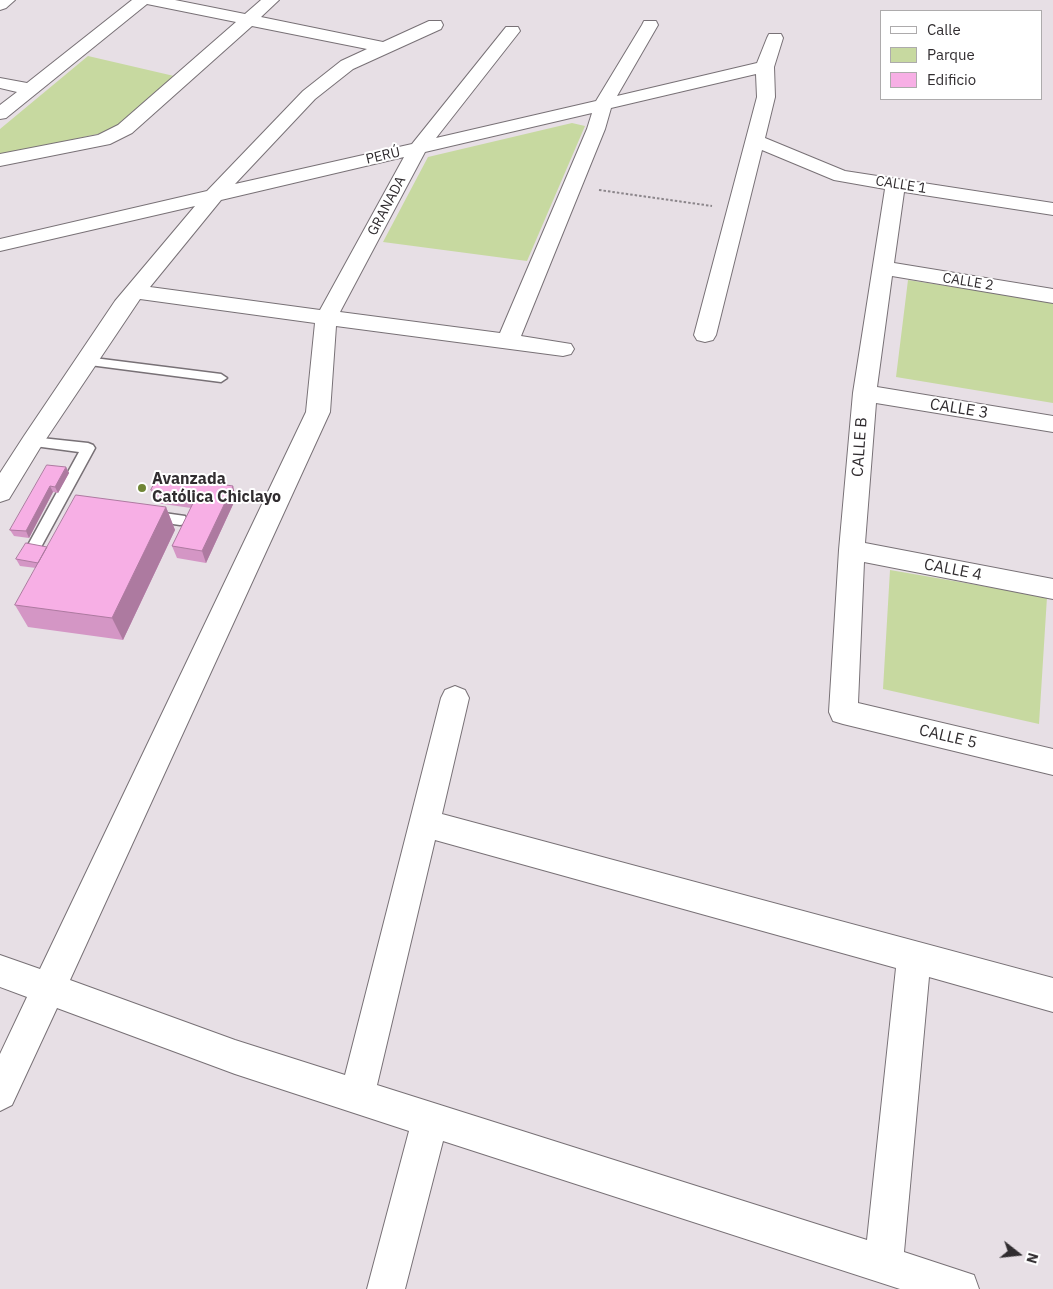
<!DOCTYPE html>
<html>
<head>
<meta charset="utf-8">
<style>
	body { margin:0 }
	#map { position:relative; width:1053px; height:1289px; overflow:hidden; background:#e7dfe5; font-family:"IBM Plex Sans",sans-serif }
	canvas { display:block }
	.legend { position:absolute; left:880px; top:10px; width:162px; height:90px; box-sizing:border-box; background:#fff; border:1px solid #adabac; margin:0; padding:6px 9px; list-style:none; font-size:15px; color:#312d30 }
	.legend li { display:flex; align-items:center; gap:10px; height:25px }
	.legend b { width:25px; border:1px solid #adabac }
	.north { position:absolute; left:993px; top:1229px; width:50px; height:50px; -webkit-text-stroke:4px #fff; paint-order:stroke; rotate:106deg; font-size:14px; font-weight:700; line-height:20px; text-align:center; color:#312d30 }
	.north::after { content:''; display:block; margin:auto; width:18px; height:22px; background:#312d30; clip-path:polygon(50% 0,100% 100%,50% 72%,0 100%) }
</style>
</head>
<body>
<div id="map">
<canvas width="1053" height="1289"></canvas>
<ul class="legend">
<li><b style="height:6px;background:#fff"></b>Calle</li>
<li><b style="height:14px;background:#c7d9a0"></b>Parque</li>
<li><b style="height:14px;background:#f7afe5"></b>Edificio</li>
</ul>
<div class="north">N</div>
</div>
<script>
const g = document.querySelector('canvas').getContext('2d');
g.lineJoin = 'round';
function fill(path, color) {
  g.fillStyle = color;
  g.fill(path, 'evenodd');
}
function strokePath(path, color, width, dash) {
  g.strokeStyle = color;
  g.lineWidth = width;
  g.lineCap = dash ? 'butt' : 'round';
  g.setLineDash(dash || []);
  g.stroke(path);
}
function write(font, color, halo, rows, align = 'center') {
  g.font = font + ' "IBM Plex Sans",sans-serif';
  g.lineWidth = 4;
  g.setLineDash([]);
  g.textBaseline = 'middle';
  g.strokeStyle = halo;
  g.fillStyle = color;
  for (const [text, x, y, turn = 0] of rows) {
    g.save();
    g.translate(x, y);
    g.rotate((+turn || 0) * Math.PI / 180);
    g.textAlign = isNaN(turn) ? turn : align;
    if (halo) g.strokeText(text, 0, 0);
    g.fillText(text, 0, 0);
    g.restore();
  }
}
const green = new Path2D(`
	M88 56 174 76 120 127 107 132 0 155V129Z
	M572 123 585 126 527 261 383 242 428 157Z
	M908 280 1053 302V403L896 377Z
	M890 570 1047 597 1039 724 883 689Z`);
const path = new Path2D(`
	M599 190 712 206`);
const lane = new Path2D(`
	M86 357 221 374 227 378 221 382 82 364 80 361Z
	M32 437 88 443 93 445 95 448 40 549 35 550 30 549 28 545 79 452 27 445 25 442 27 439Z
	M150 511 185 516 187 520 185 524 180 525 145 520 143 516 145 512Z`);
const street = new Path2D(`
	M0 0H15L6 8 0 10Z
	M132 0H175L245 14 261 0H279L261 17 383 42 429 21H441L443 25 441 29 353 69 315 99 235 184 412 144 506 27H518L520 31 436 138 596 101 642 25 644 21H656L658 25 617 96 757 63 767 38 769 34H781L783 38 774 67 775 97 765 138 845 171 1053 203V215L904 192 894 263 1053 289V303L892 276 877 387 1053 416V432L876 403 865 543 1053 579V599L864 562 858 703 1053 749V775L843 724 833 721 829 712 839 550 853 393 885 189 834 180 762 150 716 335 713 340 705 342 697 340 694 335 757 97 756 74 611 108 605 129 521 336 571 344 574 349 571 354 563 356 336 326 330 412 70 980 235 1040 345 1075 441 698 445 690 455 686 465 690 469 698 442 814 1053 978V1012L929 977 904 1252 974 1275 979 1289H900L443 1141 405 1289H367L409 1131 235 1074 57 1008 12 1105 0 1111V1054L27 997 0 987V955L40 969 306 412 315 323 140 299 40 448 9 499 0 502V473L24 436 115 301 195 206 0 251V239L207 191 303 91 341 61 367 49 252 26 132 133 110 144 0 166V154L98 135 118 125 236 22 147 4 6 118 0 119V105L17 92 0 88V78L27 83ZM592 113 587 129 500 333 340 312 425 152ZM404 157 320 310 150 287 221 200ZM435 840 896 968 867 1240 377 1085Z`);
const wall = new Path2D(`
	M66 467 69 473 58 493 53 492 29 538 14 536 10 530Z
	M233 486 236 498 206 563 177 558 172 546 191 508 156 503 151 490Z
	M166 507 175 530 123 640 28 627 15 605 36 568 20 566 16 559 47 547Z`);
const shadedWall = new Path2D(`
	M66 467 69 473 58 493 55 487Z
	M50 486 53 492 29 538 26 531Z
	M233 486 236 498 206 563 202 551Z
	M166 507 175 530 123 640 112 618Z`);
const building = new Path2D(`
	M47 465 66 467 55 487 50 486 26 531 10 530Z
	M159 475 233 486 202 551 172 546 196 497 151 490Z
	M76 495 166 507 112 618 15 605Z
	M26 543 47 547 38 563 16 559Z`);
const markers = [
	[142,488,5,"#708536"]
];
const farStreetnames = [
	["PERÚ",383,156,-13],
	["CALLE 1",901,185,9],
	["GRANADA",387,206,-62],
	["CALLE 2",968,282,9]
];
const streetNames = [
	["CALLE 3",959,409,9],
	["CALLE B",860,447,-86],
	["CALLE 4",953,570,11],
	["CALLE 5",948,737,13]
];
const poiNames = [
	["Avanzada",152,479],
	["Católica Chiclayo",152,497]
];
fill(green, '#c7d9a0');
strokePath(lane, '#787176', 3);
strokePath(street, '#787176', 2);
strokePath(path, '#8b858a', 2, [2.5, 2]);
fill(lane, '#fff');
fill(street, '#fff');
fill(wall, '#d496c5');
fill(shadedWall, '#ad7aa0');
fill(building, '#f7afe5');
strokePath(building, '#ad7aa0', 1);
for (const [x, y, r, color] of markers) {
  const dot = new Path2D();
  dot.arc(x, y, r, 0, 2 * Math.PI);
  g.fillStyle = color;
  g.fill(dot);
  strokePath(dot, '#fff', 2);
}
write('14px', '#312d30', '#fff', farStreetnames);
write('16px', '#312d30', '#fff', streetNames);
write('bold 16px', '#312d30', '#fff', poiNames, 'left');
</script>
</body>
</html>
